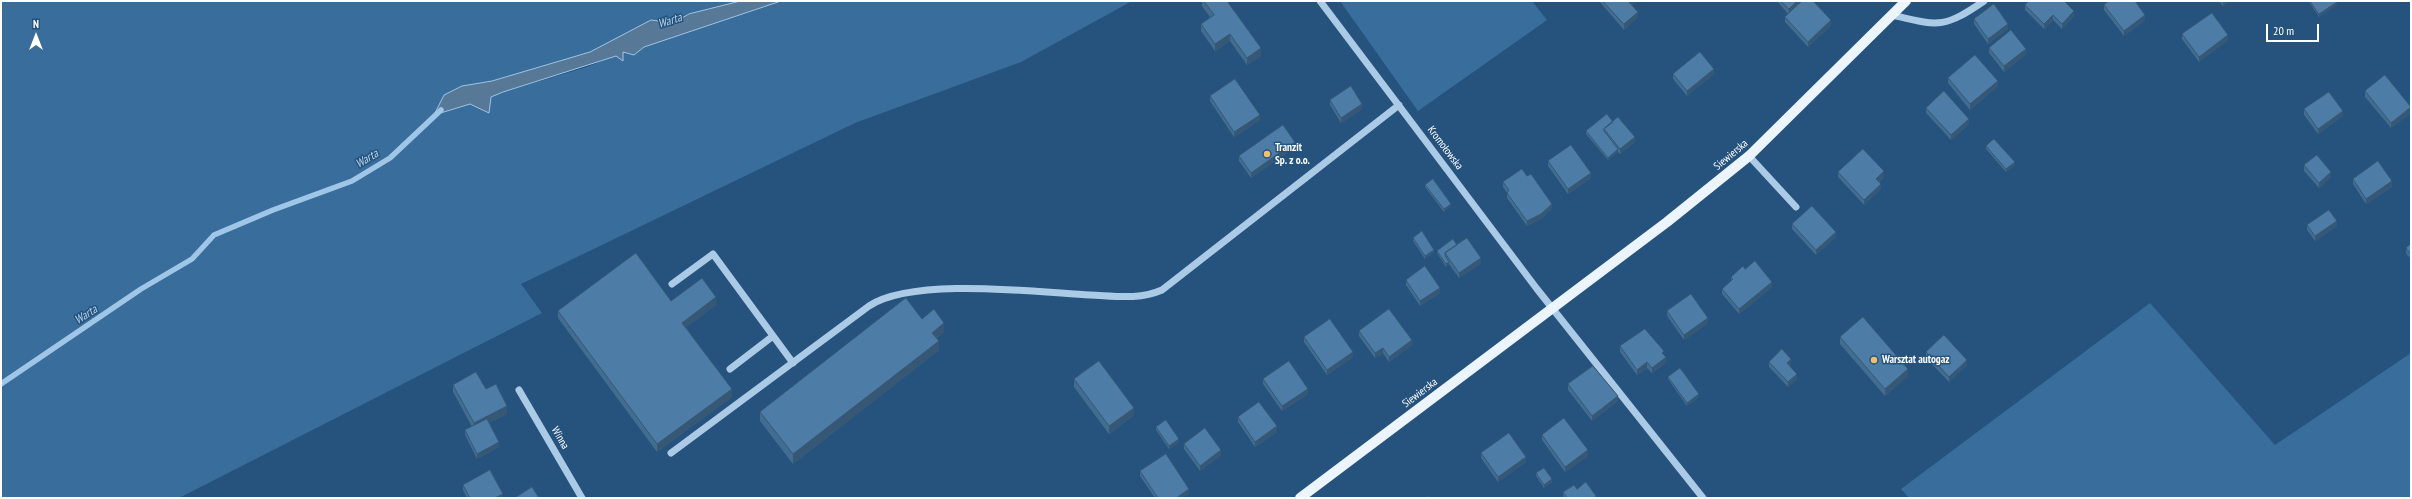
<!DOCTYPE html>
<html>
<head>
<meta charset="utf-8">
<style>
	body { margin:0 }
	#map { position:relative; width:2412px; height:499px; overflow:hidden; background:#25537e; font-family:"PT Sans Narrow",sans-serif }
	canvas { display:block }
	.frame { position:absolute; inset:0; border:2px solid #fff; pointer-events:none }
	.north { position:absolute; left:16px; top:16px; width:40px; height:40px; -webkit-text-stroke:3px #25537e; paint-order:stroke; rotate:0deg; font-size:11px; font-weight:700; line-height:16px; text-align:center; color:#fff }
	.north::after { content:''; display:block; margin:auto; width:14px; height:18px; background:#fff; clip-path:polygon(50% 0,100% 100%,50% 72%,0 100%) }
	.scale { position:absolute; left:2266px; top:24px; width:53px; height:18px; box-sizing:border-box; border:2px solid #fff; border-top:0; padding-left:5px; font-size:12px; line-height:14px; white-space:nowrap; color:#fff; -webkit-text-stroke:3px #25537e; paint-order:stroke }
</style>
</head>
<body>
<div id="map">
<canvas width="2412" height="499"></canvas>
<div class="frame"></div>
<div class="north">N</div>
<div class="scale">20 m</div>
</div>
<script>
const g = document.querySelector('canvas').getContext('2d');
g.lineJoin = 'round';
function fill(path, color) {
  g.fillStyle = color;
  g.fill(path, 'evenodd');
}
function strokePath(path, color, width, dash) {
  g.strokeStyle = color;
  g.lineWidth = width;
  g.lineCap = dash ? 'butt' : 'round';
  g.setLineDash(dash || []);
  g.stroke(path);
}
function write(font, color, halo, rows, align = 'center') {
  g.font = font + ' "PT Sans Narrow",sans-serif';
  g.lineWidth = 3;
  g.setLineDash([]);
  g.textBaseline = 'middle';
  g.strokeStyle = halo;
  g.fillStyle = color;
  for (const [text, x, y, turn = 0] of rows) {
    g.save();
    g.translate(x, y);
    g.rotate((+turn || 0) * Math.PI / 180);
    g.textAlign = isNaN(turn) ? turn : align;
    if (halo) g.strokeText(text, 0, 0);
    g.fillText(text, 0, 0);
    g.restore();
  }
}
const green = new Path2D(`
	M1 1H741L689 14 673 23 651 20 590 52 492 81 462 86 444 95 435 114 470 104 489 113 491 97 503 92 587 67 623 52 634 55 644 47 781 1H1132L1021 62 855 123 521 284 542 313 179 498H1Z
	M1340 1H1532L1547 20 1418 111Z
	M2150 303 2275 445 2411 353V498H1909L1901 489Z`);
const water = new Path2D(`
	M741 1H781L644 47 634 55 623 52V61L616 56 503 92 491 97 489 113 470 104 434 115 444 95 462 86 492 81 590 52 651 20 673 23 689 14Z`);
const stream = new Path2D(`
	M1 384 141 289 192 259 214 235 273 210 352 181 390 158 441 110`);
const minor = new Path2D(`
	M1320 1 1537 289 1703 498
	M1892 15C1939 26 1943 29 1984 1
	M1749 156 1796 207
	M672 284 713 254 793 363
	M730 369 773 336
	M519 390 582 498
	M671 453 869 306C913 277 1036 292 1090 295 1115 296 1139 300 1162 290L1399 105`);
const major = new Path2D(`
	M1300 498 1667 222 1749 156 1906 1`);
const wall = new Path2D(`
	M1202 1H1227L1261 56 1247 65 1230 41 1215 51 1201 31V24L1210 17 1202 6Z
	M1599 1H1637L1632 5 1638 17 1624 30Z
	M1777 1H1799V4L1831 25 1808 47 1785 22V17L1788 14Z
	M2219 1H2230L2223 6Z
	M2309 1H2337V4L2319 17 2309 2Z
	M2025 5 2074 16 2062 29 2053 20 2044 29 2025 10Z
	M2104 5 2145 20 2124 36 2104 10Z
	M1974 19 2008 29 1988 44 1974 24Z
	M2182 34 2228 40 2199 62 2182 39Z
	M1989 48 2026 54 2004 72 1989 53Z
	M1673 74H1714L1687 96 1673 79Z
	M1948 78 1998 86 1970 110 1948 83Z
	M2365 91 2411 113 2391 128 2365 97Z
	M1210 96 1260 120 1234 137 1210 101Z
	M1330 100 1362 109 1341 123 1330 105Z
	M1926 108 1969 124 1951 140 1926 113Z
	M2304 109 2343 116 2318 134 2304 115Z
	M1613 122 1635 142 1620 154 1618 152 1608 160 1586 134V131Z
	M1986 146 2015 165 2006 172 1986 149Z
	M1295 147 1251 178 1239 161V156Z
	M1548 161 1591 178 1568 194 1548 166Z
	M2304 165 2331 177 2319 188 2304 171Z
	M1838 172 1884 177 1879 182 1881 189 1864 205 1838 177Z
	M1527 176 1552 209 1541 219 1527 226 1507 198V193L1503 187V182Z
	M2353 179 2392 187 2366 204 2353 184Z
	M1425 185 1451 206 1444 212 1425 187Z
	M1792 224 1836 237 1816 255 1792 229Z
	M2307 225 2337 226 2315 241 2307 230Z
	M1413 238 1434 252 1425 259 1413 241Z
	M2411 244V260L2406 253V248Z
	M1457 245 1481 263 1459 278 1449 264 1446 267 1437 253V251Z
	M1745 269 1772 287 1739 314 1722 294V289L1731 281V277Z
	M1406 280 1440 293 1420 306 1406 285Z
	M671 301 716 305 686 327 732 397 657 452 558 318V311Z
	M1667 311 1708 323 1684 340 1667 316Z
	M922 319 944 332 937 338 939 350 793 464 760 421V412Z
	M1359 331 1412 345 1389 362 1383 353 1375 358 1359 336Z
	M1304 337 1353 357 1327 375 1304 342Z
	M1840 337 1908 376 1885 396 1840 344Z
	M1620 346 1664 356 1666 363 1652 373 1647 368 1637 375 1620 352Z
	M1926 352 1967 365 1949 382 1926 358Z
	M1769 362 1791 364 1790 366 1797 379 1788 387 1769 367Z
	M1668 377 1699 397 1687 406 1668 379Z
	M1074 379 1134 415 1109 434 1074 387Z
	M1263 379 1308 394 1282 411 1263 384Z
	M1568 384 1618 401 1592 421 1568 390Z
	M453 385 486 389 507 414 489 423 499 447 477 459 465 435V430L472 427 453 392Z
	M1238 417 1277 432 1255 447 1238 422Z
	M1156 427 1179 442 1169 449 1156 430Z
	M1542 435 1588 456 1565 472 1542 440Z
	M1184 444 1221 455 1200 471 1184 449Z
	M1481 453 1526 462 1498 482 1481 458Z
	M1140 471 1189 494 1183 498H1155L1140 476Z
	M1536 473 1552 482 1544 488 1536 476Z
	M463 485 503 498H467L463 490Z
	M1577 489 1596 498H1564L1563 497V492Z`);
const shadedWall = new Path2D(`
	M1631 1H1637L1629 8V2Z
	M1797 1H1799V4L1789 14V9Z
	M2223 1H2230L2223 6Z
	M2337 2V4L2319 17V14Z
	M2074 11V16L2062 29V24Z
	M1638 12V17L1624 30V24Z
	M2053 15V20L2044 29V24Z
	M2145 15V20L2124 36V31Z
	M1831 20V25L1808 47V42Z
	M2008 24V29L1988 44V39Z
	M1230 34V41L1215 51V44Z
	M2228 35V40L2199 62V57Z
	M1261 48V56L1247 65V58Z
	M2026 49V54L2004 72V66Z
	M1714 69V74L1687 96V91Z
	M1998 81V86L1970 110V104Z
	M1362 104V109L1341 123V118Z
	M2411 107V113L2391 128V123Z
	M2343 111V116L2318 134V129Z
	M1260 115V120L1234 137V132Z
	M1969 119V124L1951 140V135Z
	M1635 137V142L1620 154V149Z
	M1295 142V147L1251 178V173Z
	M1618 149V152L1608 160V158Z
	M2015 162V165L2006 172V169Z
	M1884 171V177L1876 184V179Z
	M2331 172V177L2319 188V183Z
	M1591 173V178L1568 194V189Z
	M2392 181V187L2366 204V199Z
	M1881 184V189L1864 205V200Z
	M1451 204V206L1444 212V209Z
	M1552 204V209L1541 219 1527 226V221Z
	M2337 221V226L2315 241V236Z
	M1836 232V237L1816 255V250Z
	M1434 250V252L1425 259V256Z
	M1481 258V263L1459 278V273Z
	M1449 262V265L1446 267V264Z
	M1772 282V287L1739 314V309Z
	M1440 288V293L1420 306V301Z
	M716 297V305L682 330V323Z
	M1708 318V323L1684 340V335Z
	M944 323V332L932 342V333Z
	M1412 340V345L1389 362V357Z
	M939 341V350L793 464V454Z
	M1383 348V353L1375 358V353Z
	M1353 352V357L1327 375V370Z
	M1666 357V363L1652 373V368Z
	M1791 359V364L1787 368V363Z
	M1967 360V365L1949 382V377Z
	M1647 362V368L1637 375V370Z
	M1908 369V376L1885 396V389Z
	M1797 374V379L1788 387V382Z
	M732 389V397L657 452V444Z
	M1308 389V394L1282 411V406Z
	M1699 394V397L1687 406V403Z
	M1618 396V401L1592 421V416Z
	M507 406V414L474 431V423Z
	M1134 408V415L1109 434V426Z
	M1277 426V432L1255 447V442Z
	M1179 439V442L1169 449V446Z
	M499 442V447L477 459V454Z
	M1221 450V455L1200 471V466Z
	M1588 450V456L1565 472V467Z
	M1526 457V462L1498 482V477Z
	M1552 479V482L1544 488V485Z
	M1189 489V494L1183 498H1176Z
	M503 494V498H495Z`);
const building = new Path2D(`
	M1204 1H1227L1261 48 1247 58 1230 34 1215 44 1201 24 1214 15Z
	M1603 1H1631L1629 2 1638 12 1624 24Z
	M1781 1H1797L1789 9Z
	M1802 1H1813L1831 20 1808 42 1785 17Z
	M2029 1H2064L2074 11 2062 24 2053 15 2044 24 2025 5Z
	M2109 1H2135L2145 15 2124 31 2104 5Z
	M2310 1H2337V2L2319 14Z
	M1994 4 2008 24 1988 39 1974 19Z
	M2212 13 2228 35 2199 57 2182 34Z
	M2011 30 2026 49 2004 66 1989 48Z
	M1700 52 1714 69 1687 91 1673 74Z
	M1975 55 1998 81 1970 104 1948 78Z
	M2385 75 2411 107 2391 123 2365 91Z
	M1235 79 1260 115 1234 132 1210 96Z
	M1351 86 1362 104 1341 118 1330 100Z
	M1944 91 1969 119 1951 135 1926 108Z
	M2329 92 2343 111 2318 129 2304 109Z
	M1607 114 1613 122 1604 129V131L1618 149 1608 158 1586 131Z
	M1618 117 1635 137 1620 149 1604 129Z
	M1283 125 1295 142 1251 173 1239 156Z
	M1994 139 2015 162 2006 169 1986 146Z
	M1571 145 1591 173 1568 189 1548 161Z
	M1863 149 1884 171 1876 179 1881 184 1864 200 1838 172Z
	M2317 155 2331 172 2319 183 2304 165Z
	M2378 161 2392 181 2366 199 2353 179Z
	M1522 169 1527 176 1531 174 1552 204 1541 214 1527 221 1507 193 1509 190 1503 182Z
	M1433 179 1451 204 1444 209 1425 185Z
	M1812 206 1836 232 1816 250 1792 224Z
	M2329 210 2337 221 2315 236 2307 225Z
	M1422 231 1434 250 1425 256 1413 238Z
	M1467 238 1481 258 1459 273 1445 253Z
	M1453 239 1457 245 1445 253V256L1449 262 1446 264 1437 251Z
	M2411 244V254L2406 248Z
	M636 253 671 301 702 278 716 297 682 323 732 389 657 444 558 311Z
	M1755 261 1772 282 1739 309 1722 289 1733 279 1731 277 1743 266 1745 269Z
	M1425 266 1440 288 1420 301 1406 280Z
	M1691 294 1708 318 1684 335 1667 311Z
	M906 298 922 319 934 309 944 323 932 333 939 341 793 454 760 412Z
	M1389 309 1412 340 1389 357 1383 348 1375 353 1359 331Z
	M1863 317 1908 369 1885 389 1840 337Z
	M1330 319 1353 352 1327 370 1304 337Z
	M1645 329 1664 351 1662 353 1666 357 1652 368 1647 362 1637 370 1620 346Z
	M1944 335 1967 360 1949 377 1926 352Z
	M1782 349 1791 359 1787 363 1797 374 1788 382 1769 362Z
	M1099 361 1134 408 1109 426 1074 379Z
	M1289 361 1308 389 1282 406 1263 379Z
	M1593 366 1618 396 1592 416 1568 384Z
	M1680 368 1699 394 1687 403 1668 377Z
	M476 372 486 389 496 384 507 406 474 423 453 385Z
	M1259 402 1277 426 1255 442 1238 417Z
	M1564 418 1588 450 1565 467 1542 435Z
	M487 419 499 442 477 454 465 430Z
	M1166 420 1179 439 1169 446 1156 427Z
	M1205 428 1221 450 1200 466 1184 444Z
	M1509 433 1526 457 1498 477 1481 453Z
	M1166 454 1189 489 1176 498H1158L1140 471Z
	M1544 468 1552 479 1544 485 1536 473Z
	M490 470 503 494 495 498H470L463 485Z
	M1586 482 1596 496 1594 498H1567L1563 492 1574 485 1577 489Z
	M532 487 539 498H515Z
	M1429 496 1430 498H1426Z`);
const markers = [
	[1267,154,4,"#efc06f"],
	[1874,360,4,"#efc06f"]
];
const poiNames = [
	["Tranzit",1275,148],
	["Sp. z o.o.",1275,161],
	["Warsztat autogaz",1882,360]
];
const streetNames = [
	["Kromołowska",1445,148,53],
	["Siewierska",1731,155,-40],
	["Siewierska",1420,393,-37],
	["Winna",560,438,60]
];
const waterNames = [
	["Warta",670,21,-18],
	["Warta",367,159,-31],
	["Warta",86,315,-33]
];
fill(green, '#396d9c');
fill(water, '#577897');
strokePath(water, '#9fc6e6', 1);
strokePath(stream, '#9fc6e6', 5.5);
strokePath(minor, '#abcae6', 7);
strokePath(major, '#ecf4fd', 10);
fill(wall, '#426c90');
fill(shadedWall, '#365875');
fill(building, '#4d7da7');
strokePath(building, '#365875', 1);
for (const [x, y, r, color] of markers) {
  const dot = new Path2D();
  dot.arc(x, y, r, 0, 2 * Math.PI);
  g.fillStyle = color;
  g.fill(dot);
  strokePath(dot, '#25537e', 1.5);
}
write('bold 11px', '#fff', '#25537e', poiNames, 'left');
write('11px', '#fff', '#25537e', streetNames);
write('italic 12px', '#b6d4ed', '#25537e', waterNames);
</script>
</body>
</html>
